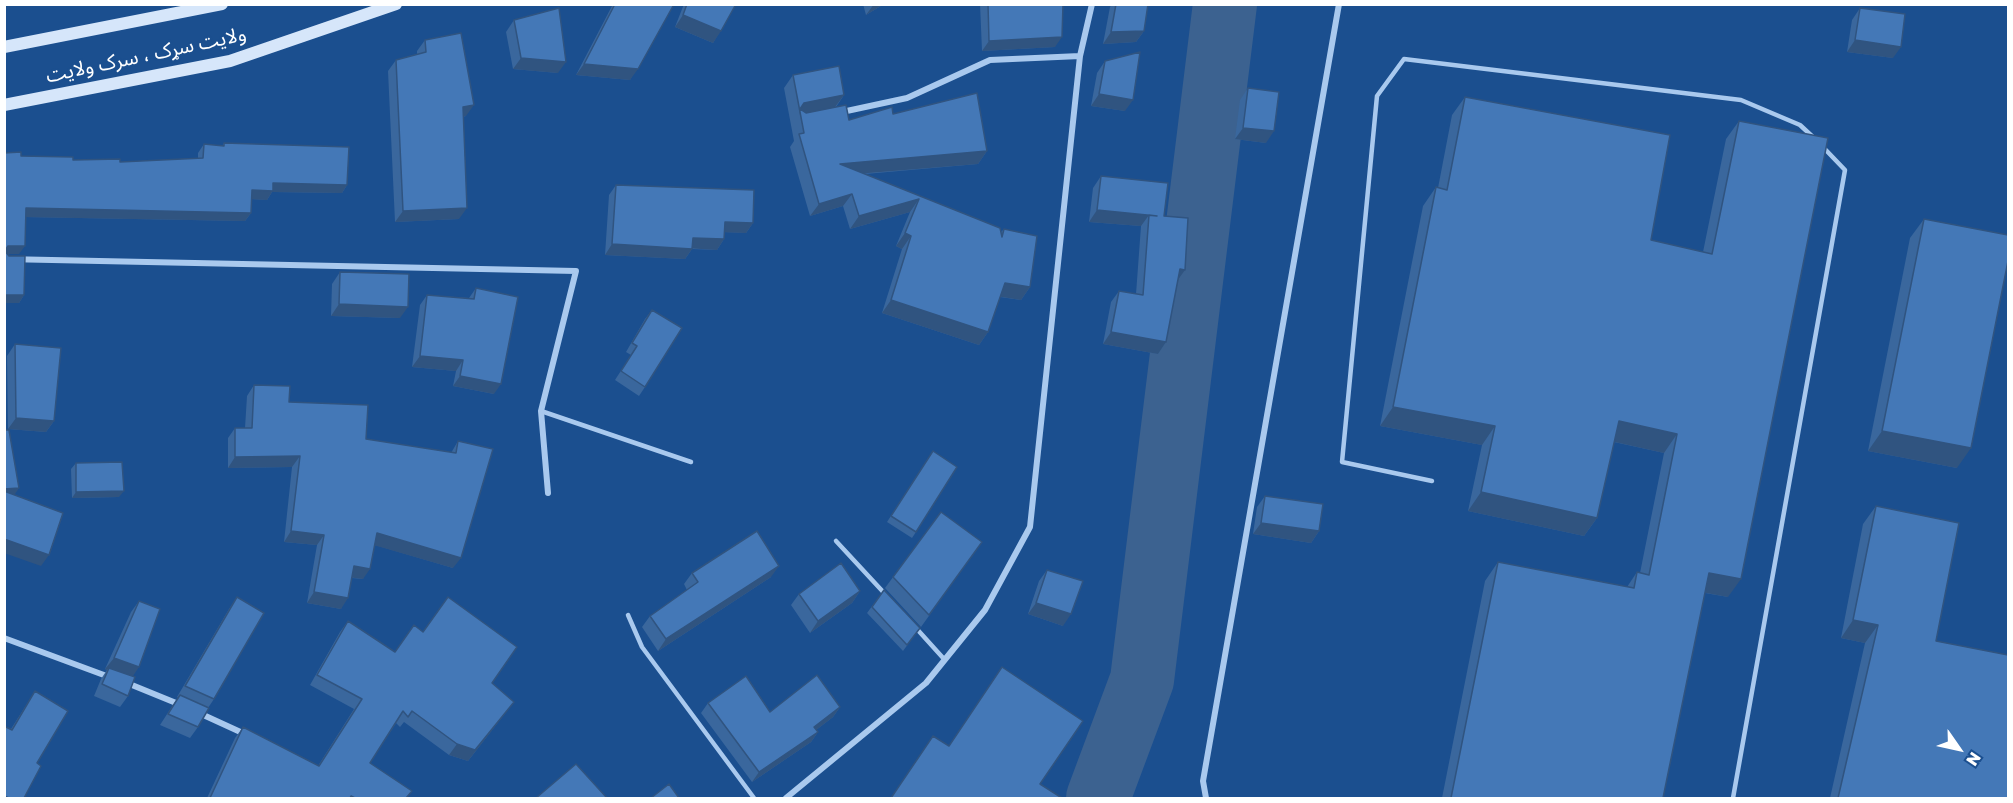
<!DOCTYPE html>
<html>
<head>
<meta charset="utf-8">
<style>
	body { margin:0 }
	#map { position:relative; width:2013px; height:803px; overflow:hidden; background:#1b4f8f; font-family:"Golos Text",sans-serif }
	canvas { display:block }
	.frame { position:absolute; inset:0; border:6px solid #fff; pointer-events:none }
	.north { position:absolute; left:1929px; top:719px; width:60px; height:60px; -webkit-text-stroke:4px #1b4f8f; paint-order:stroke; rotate:124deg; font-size:16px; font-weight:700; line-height:24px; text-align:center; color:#fff }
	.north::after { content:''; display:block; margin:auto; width:21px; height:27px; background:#fff; clip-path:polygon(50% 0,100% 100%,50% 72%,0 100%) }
</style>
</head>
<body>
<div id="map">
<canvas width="2013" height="803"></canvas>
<div class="frame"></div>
<div class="north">N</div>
</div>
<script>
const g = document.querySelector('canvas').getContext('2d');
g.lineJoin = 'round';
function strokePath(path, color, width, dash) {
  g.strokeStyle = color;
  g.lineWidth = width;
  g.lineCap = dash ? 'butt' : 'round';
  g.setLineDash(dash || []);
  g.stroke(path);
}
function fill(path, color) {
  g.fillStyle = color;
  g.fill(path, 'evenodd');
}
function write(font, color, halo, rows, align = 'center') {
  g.font = font + ' "Golos Text","Noto Sans Arabic",sans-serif';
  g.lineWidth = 4.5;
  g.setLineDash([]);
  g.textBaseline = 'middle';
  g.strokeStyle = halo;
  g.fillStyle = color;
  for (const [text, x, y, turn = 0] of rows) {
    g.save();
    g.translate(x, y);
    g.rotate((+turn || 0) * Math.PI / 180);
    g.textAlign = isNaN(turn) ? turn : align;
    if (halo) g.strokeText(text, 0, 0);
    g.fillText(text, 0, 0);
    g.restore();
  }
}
const river = new Path2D(`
	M1098 798 1142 680 1225 4`);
const service = new Path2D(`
	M541 411 691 462
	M1432 481 1342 462 1377 96 1404 59 1741 100 1800 125 1814 138
	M836 541 886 595
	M628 615 642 647 754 798
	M916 628 944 659
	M1733 798 1845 170 1822 146`);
const minor = new Path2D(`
	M842 112 907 98 990 60 1080 56
	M4 259 576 271 541 411 548 493
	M4 638 112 678
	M127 683 181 705
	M199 713 247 735
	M786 798 926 683 985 610 1030 527 1080 56 1092 4
	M1206 798 1203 781 1339 4`);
const secondary = new Path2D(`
	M4 47 222 4
	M4 105 230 61 396 4`);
const wall = new Path2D(`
	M613 4H671L630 80 576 75Z
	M684 4H736L713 43 675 27Z
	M863 4H884L866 15Z
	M980 4H1063L1055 47 982 51Z
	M1112 4H1148L1144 31 1136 42 1103 44 1110 7Z
	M1860 8 1893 58 1847 52 1852 20Z
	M514 20 558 73 513 69 506 32Z
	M425 40 466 116 463 117 459 219 395 222 388 71 396 60 417 54V51Z
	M1105 61 1125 111 1091 106 1097 73Z
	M793 75 844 95 836 107 849 120 893 114 987 151 978 164 865 174 1001 232 1004 229 1030 287 1021 300 1000 297 988 332 979 345 882 313 902 249 896 246 910 212 850 229 843 206 810 216 790 147 794 141 784 88Z
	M1248 88 1266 143 1235 139 1240 100Z
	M1465 97 1651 240 1703 252 1726 139 1739 121 1728 597 1705 593 1663 798H1442L1485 581 1498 562 1627 587 1637 572 1640 573 1664 453 1614 442 1597 518 1584 536 1468 511 1482 445 1380 426 1423 206 1436 187 1438 188 1452 115Z
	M224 143 347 185 342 193 272 192 267 200 252 199 251 213 245 221 25 217 19 254H8L24 295 19 303H4V153L21 156 73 160 120 162 198 158V153L204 144 222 146Z
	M1101 176 1164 216 1178 280 1166 342 1158 354 1103 344 1111 302 1119 291 1136 294 1141 226 1089 222 1093 188Z
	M616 185 753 223 746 233 724 232V239L717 250 692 249 685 259 605 255 609 195Z
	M1924 219 1957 468 1868 451 1910 238Z
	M340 272 400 318 331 316 332 284Z
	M476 288 494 394 453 386 456 371 412 367 420 305 427 295 469 298Z
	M652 310 645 387 639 396 615 380 631 355 626 352 645 319Z
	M15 344 54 421 46 432 8 429 7 356Z
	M254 385 366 439 451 453 458 441 453 568 375 545 363 579 352 578 341 609 307 603 317 545 284 542 292 467 228 468V438L235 428H245L247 396Z
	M933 451 916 532 912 538 887 522Z
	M76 463 119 497 72 498 71 469Z
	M1265 496 1319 531 1311 543 1253 534 1257 507Z
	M1876 506 1936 641 2008 798H1830L1865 643 1841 638 1863 524Z
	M941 512 982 542 921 627 885 588Z
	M1047 570 1063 626 1028 614 1039 581Z
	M692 573 771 577 658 651 642 627 650 616 687 590 684 584Z
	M884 590 920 628 903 651 867 613Z
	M860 591 852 603 810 633 791 605 799 594Z
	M237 597 214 699 208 708 198 727 190 738 160 725 178 697H177L229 609Z
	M139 601 132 676 128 696 120 707 94 696 101 679 107 670 105 669 131 612Z
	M348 621 395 652 492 683 514 702 468 761 449 755 404 722 400 727 396 723 370 763 406 798H207L235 738 243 727 318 766 354 709 310 685 340 632Z
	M35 691 37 763 24 798H4V726L11 729Z
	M708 703 770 712 840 707 833 717 816 730 818 732 811 742 752 782 701 713Z`);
const shadedWall = new Path2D(`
	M874 4H884L866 15Z
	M683 15 721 31 713 43 675 27Z
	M1144 31 1136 42 1103 44 1111 32Z
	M1062 37 1055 47 982 51 989 41Z
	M1855 40 1901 47 1893 58 1847 52Z
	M521 58 566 62 558 73 513 69Z
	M584 64 638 69 630 80 576 75Z
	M1099 94 1133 100 1125 111 1091 106Z
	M844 95 835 107 800 115 799 109 804 103Z
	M474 105 466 116 455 118 463 107Z
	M1243 128 1274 131 1266 143 1235 139Z
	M987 151 978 164 831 176 840 164Z
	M273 183 347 185 342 193 272 192 267 200 246 199 252 190Z
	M852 194 843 206 810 216 819 204Z
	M919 199 910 212 850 229 859 216Z
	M26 208 251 213 245 221 20 217Z
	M467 208 459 219 395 222 403 211Z
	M1097 210 1157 216 1149 215 1141 226 1089 222Z
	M725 222 753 223 746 233 718 232Z
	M905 233 911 236 902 249 896 246Z
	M693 238 724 239 717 250 686 248Z
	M612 244 692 249 685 259 605 255Z
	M8 246H25L19 254H4V251Z
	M1180 269 1185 270 1177 281Z
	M1005 283 1030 287 1021 300 996 296Z
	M4 295H24L19 303H4Z
	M891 300 988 332 979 345 882 313Z
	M339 304 408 307 400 318 331 316Z
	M1111 332 1166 342 1158 354 1103 344Z
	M420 356 463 360 456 371 412 367Z
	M460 376 501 384 494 394 453 386Z
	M1393 407 1495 426 1482 445 1380 426Z
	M16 418 54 421 46 432 8 429Z
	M1619 421 1677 434 1664 453 1606 440Z
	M1882 431 1971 448 1957 468 1868 451Z
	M300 456 292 467 228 468 235 457Z
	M19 488 11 500H4V489Z
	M124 491 119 497 72 498 76 492Z
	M1481 492 1597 518 1584 536 1468 511Z
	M1261 523 1319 531 1311 543 1253 534Z
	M291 531 324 535 317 545 284 542Z
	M377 533 461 558 453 568 370 544Z
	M4 539 49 555 41 566 4 553Z
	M354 566 370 569 363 579 347 577Z
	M779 566 771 577 658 651 666 639Z
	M1709 573 1741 579 1728 597 1696 591Z
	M860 591 852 603 810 633 818 621Z
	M314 592 348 598 341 609 307 603Z
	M1036 603 1071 614 1063 626 1028 614Z
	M1853 620 1878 625 1865 643 1841 638Z
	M114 658 139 667 131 679 109 668 107 670 105 669Z
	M514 702 468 761 449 755 457 744Z
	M840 707 833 717 807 737 814 727Z
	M818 732 811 742 752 782 759 772Z`);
const building = new Path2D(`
	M615 4H671L673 6 638 69 584 64Z
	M687 4H736L721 31 683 15Z
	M988 4H1063L1062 37 989 41Z
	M1116 4H1148L1144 31 1111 32Z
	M559 8 566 62 521 58 514 20Z
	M1860 8 1905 14 1901 47 1855 40Z
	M461 33 474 105 463 107 467 208 403 211 396 60 426 52 425 40Z
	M1140 52 1133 100 1099 94 1105 61Z
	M839 66 844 95 804 103 800 109 806 113 846 105 849 120 892 107 893 114 977 93 987 151 840 164 1000 228 1002 237 1004 229 1037 236 1030 287 1005 283 988 332 891 300 911 236 905 233 919 199 859 216 852 194 819 204 799 134 804 133 793 75Z
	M1248 88 1279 92 1274 131 1243 128Z
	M1465 97 1670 135 1651 240 1712 254 1739 121 1828 138 1741 579 1709 573 1663 798H1451L1498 562 1634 588 1637 572 1649 575 1677 434 1619 421 1597 518 1481 492 1495 426 1393 407 1436 187 1447 190Z
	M224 143 349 147 347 185 273 183V191L252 190 251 213 26 208 25 246H8L5 251 9 256H25L24 295H4V153L21 152V156L73 157V160L120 159V162L203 158 204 144 224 146Z
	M1101 176 1168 183 1164 216 1188 218 1185 270 1180 269 1166 342 1111 332 1119 291 1143 295 1149 215 1157 216 1097 210Z
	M616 185 754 190 753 223 725 222 724 239 693 238 692 249 612 244Z
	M1924 219 2008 235V261L1971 448 1882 431Z
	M340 272 409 274 408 307 339 304Z
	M476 288 518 297 501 384 460 376 463 360 420 356 427 295 474 299Z
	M652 310 682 328 645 387 621 371 637 346 632 343Z
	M15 344 61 348 54 421 16 418Z
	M254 385 290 386 289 402 368 405 366 439 456 453 458 441 493 449 461 558 377 533 370 569 354 566 348 598 314 592 324 535 291 531 300 456 235 457V428H252Z
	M4 430H9L19 488 4 489Z
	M933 451 957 467 916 532 891 516Z
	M122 462 124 491 76 492V463Z
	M4 491 63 513 49 555 4 539Z
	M1265 496 1323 504 1319 531 1261 523Z
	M1876 506 1959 523 1936 641 2008 655V798H1838L1878 625 1853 620Z
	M941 512 982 542 929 615 893 577Z
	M757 531 779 566 666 639 650 616 698 582 692 573Z
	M841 563 860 591 818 621 799 594Z
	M1047 570 1083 581 1071 614 1036 603Z
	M884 590 920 628 907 645 872 607Z
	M237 597 264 613 214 699 185 686Z
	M448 597 517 647 492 683 514 702 475 750 457 744 412 711 408 717 403 711 370 763 412 791 406 798H355L351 796 350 798H210L243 727 319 766 362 699 317 675 348 621 395 652 414 625 423 632Z
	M139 601 160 609 139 667 114 658Z
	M1002 667 1083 721 1040 784 1062 798H891L933 736 949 746Z
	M109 668 135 677 128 696 102 684Z
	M817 675 840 707 814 727 818 732 759 772 708 703 746 676 770 712Z
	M35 691 68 711 37 763 41 766 24 798H9L4 796V726L12 730Z
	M180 695 209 708 198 727 168 714Z
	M576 764 607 798H536Z
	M669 784 679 798H651Z`);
const streetNames = [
	["ولایت سړک ، سرک ولایت",146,55,-12]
];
strokePath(river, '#3c6290', 64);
strokePath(service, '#a9c9ee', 4.5);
strokePath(minor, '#a9c9ee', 6);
strokePath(secondary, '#d6e6fa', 12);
fill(wall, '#3a679d');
fill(shadedWall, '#305480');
fill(building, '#4478b7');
strokePath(building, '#305480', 1.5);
write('20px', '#fff', '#1b4f8f', streetNames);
</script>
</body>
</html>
